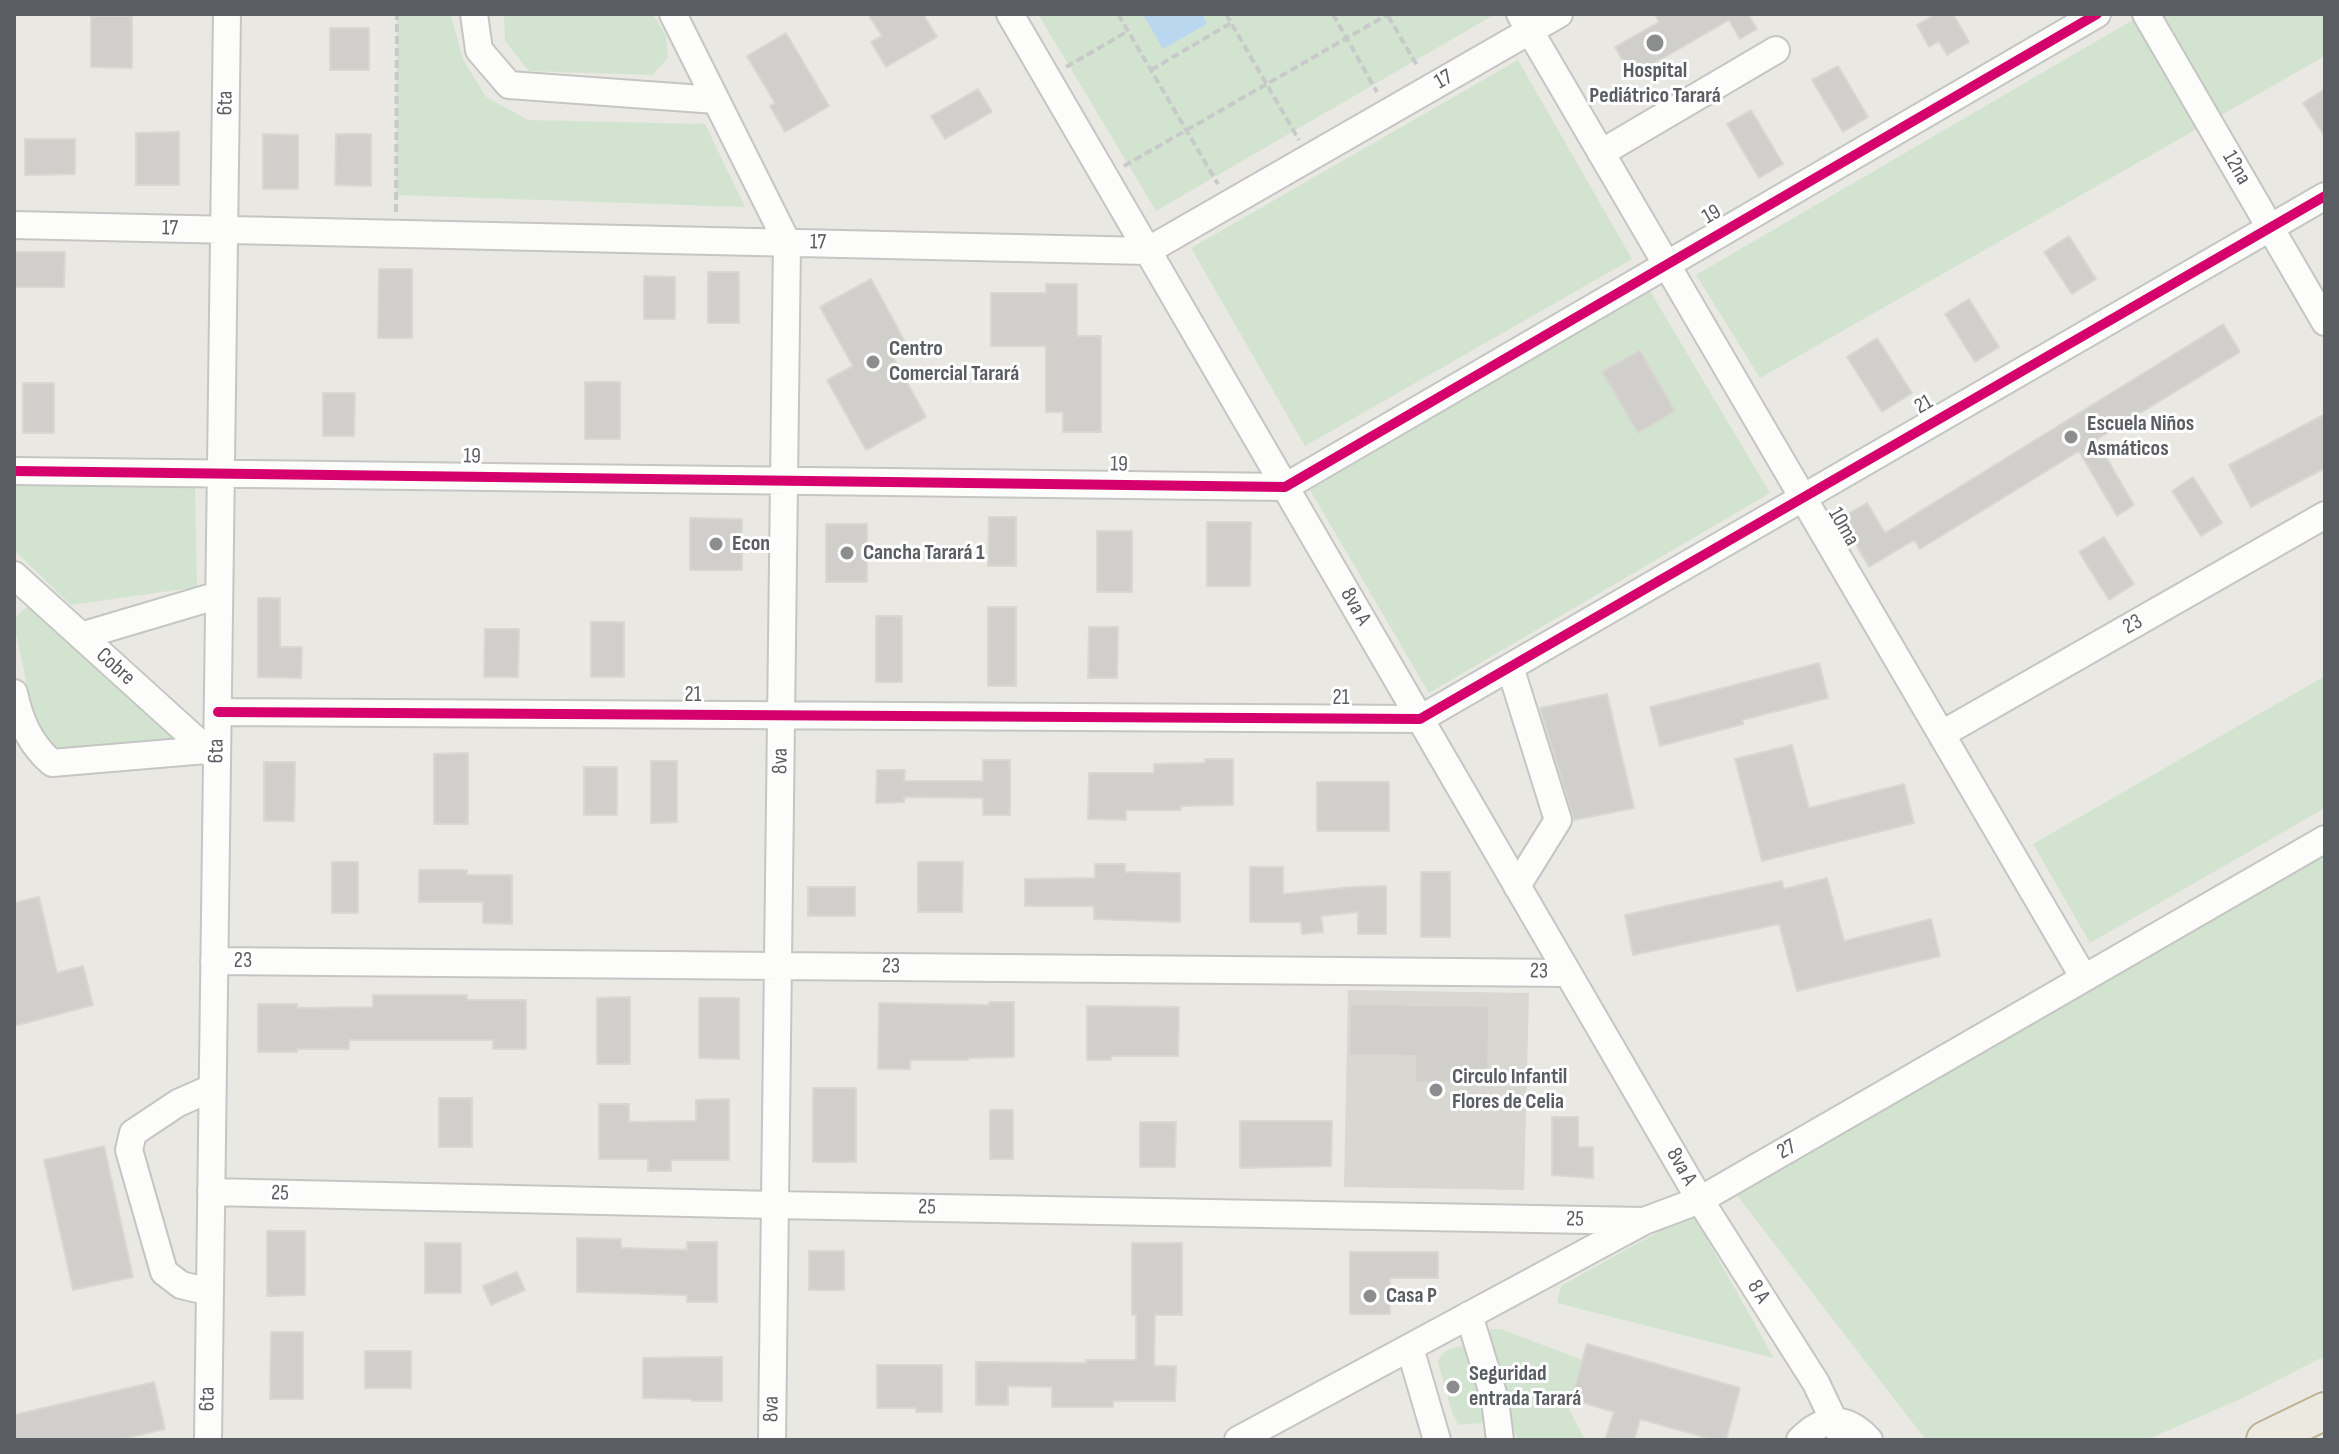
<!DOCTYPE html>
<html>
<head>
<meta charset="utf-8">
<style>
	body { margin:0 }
	#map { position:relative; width:2339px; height:1454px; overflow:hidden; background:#e9e8e3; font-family:"Sofia Sans Condensed",sans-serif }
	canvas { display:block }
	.frame { position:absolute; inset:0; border:16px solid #5a5d61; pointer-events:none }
</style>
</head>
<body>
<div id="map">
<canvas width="2339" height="1454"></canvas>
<div class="frame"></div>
</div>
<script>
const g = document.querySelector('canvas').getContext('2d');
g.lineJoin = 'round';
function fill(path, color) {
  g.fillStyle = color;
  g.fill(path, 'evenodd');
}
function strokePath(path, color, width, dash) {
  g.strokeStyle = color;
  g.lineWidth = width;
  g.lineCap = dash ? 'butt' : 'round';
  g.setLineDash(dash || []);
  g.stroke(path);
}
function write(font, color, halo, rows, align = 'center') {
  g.font = font + ' "Sofia Sans Condensed",sans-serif';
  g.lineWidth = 6;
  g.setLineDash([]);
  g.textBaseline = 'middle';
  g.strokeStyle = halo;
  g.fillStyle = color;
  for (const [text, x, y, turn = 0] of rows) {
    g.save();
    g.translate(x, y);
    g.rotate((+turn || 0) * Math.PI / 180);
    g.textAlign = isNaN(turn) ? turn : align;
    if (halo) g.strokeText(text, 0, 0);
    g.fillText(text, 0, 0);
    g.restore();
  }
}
const education = new Path2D(`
	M1348 990 1529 993 1524 1190 1344 1187Z`);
const green = new Path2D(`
	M504 14H653L666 36 668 58 652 75 529 71 505 41Z
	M1038 14H1490L1492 16 1156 211Z
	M2143 14H2325V56L1760 378 1696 275Z
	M397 15 451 16 463 59 486 97 528 120 705 124 745 207 396 195Z
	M1518 60 1632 259 1305 446 1191 248Z
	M1650 291 1770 493 1429 693 1310 490Z
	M14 480 195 488 197 587 71 605 14 550Z
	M33 602 179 740 68 751 49 744 36 727 14 624V618Z
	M2325 676V808L2090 943 2033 844Z
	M2325 855V1356L2236 1401 2146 1440H1926L1736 1194 1810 1147Z
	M1692 1213 1774 1358 1557 1303 1561 1286Z
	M1492 1329H1501L1582 1360 1568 1407 1585 1440H1518L1495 1380 1486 1332Z
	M1462 1346 1470 1354 1486 1409 1482 1423 1458 1425 1452 1412 1438 1362C1441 1351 1451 1348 1462 1346Z`);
const water = new Path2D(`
	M1143 14H1202L1207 24 1163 49Z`);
const building = new Path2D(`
	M868 14H923L937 37 886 67 871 42 882 36Z
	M1655 14H1748L1757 29 1740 39 1729 20 1632 76 1615 47 1659 22Z
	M1936 14H1953L1969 42 1947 55 1939 41 1929 47 1917 25Z
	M91 16H132V68L91 67Z
	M330 28H369V70H330Z
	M786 33 829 106 785 132 770 106 775 103 747 56Z
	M1838 66 1868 117 1843 132 1812 80Z
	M978 89 992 112 945 139 931 116Z
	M2325 89V137L2303 103Z
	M1751 110 1783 164 1759 178 1727 124Z
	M179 132V185H136V133Z
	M263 134 298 135V189H263Z
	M336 134H371V186L335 185Z
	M25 139H75V174L25 175Z
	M2069 236 2096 279 2072 294 2044 252Z
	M15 252H65L64 287H15Z
	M379 269H412V338H378Z
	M708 272H739V323H708Z
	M644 276 675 277V319H644Z
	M871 279 909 349 893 357 926 417 866 450 827 380 853 366 820 307Z
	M1046 284H1077V336H1101V432H1063V412H1046V346H991V293H1046Z
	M1969 299 1999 347 1975 362 1945 314Z
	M2223 324 2240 352 2096 440 2134 505 2117 516 2079 451 1920 549 1914 540 1869 567 1841 518 1867 503 1885 533Z
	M1877 338 1912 393 1882 412 1847 357Z
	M1640 350 1675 411 1638 433 1602 372Z
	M585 382H620V439H585Z
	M23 383H54V433H23Z
	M323 393H355L354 436H323Z
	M2325 414V468L2251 507 2229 465Z
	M2193 477 2222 523 2201 536 2172 491Z
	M989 517H1016V566H988Z
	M690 518 742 519V570H690Z
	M1207 522H1251L1250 586H1207Z
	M826 524H867V582H826Z
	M1097 531H1132V592H1097Z
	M2104 537 2134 584 2109 600 2079 552Z
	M258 598H280V647H302L301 678 258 677Z
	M988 607H1016V686H988Z
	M876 616H902V682H876Z
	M591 622H624V677H591Z
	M1089 627H1118L1117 678H1088Z
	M485 629H519L518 677H484Z
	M1819 663 1828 698 1742 720 1743 724 1660 746 1650 707Z
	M1607 694 1634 808 1574 820 1540 708Z
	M1792 745 1809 808 1904 784 1914 823 1762 861 1735 759Z
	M468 753V824H434V754Z
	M1205 759H1233V805L1181 806V810H1126V820L1088 819 1089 773H1154V764L1205 763Z
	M983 760H1010V815H983V798L904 797V802L876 803 877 770H905L904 781H983Z
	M651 761H677V822L651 823Z
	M264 762H295L294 821H264Z
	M584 767H617V815H584Z
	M1317 782H1389V831H1317Z
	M332 862H358V913H332Z
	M918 862H963L962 912H918Z
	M1095 864H1125V872L1180 873V922L1094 919V906H1025V879L1095 878Z
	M1250 867H1283V894L1354 887 1386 886V934H1358V912L1321 916 1323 932 1302 934 1301 922H1250Z
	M419 870H467V875H512V924L483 923V902H419Z
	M1421 872H1450V937H1421Z
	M1827 878 1844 941 1931 919 1940 956 1797 991 1779 924 1633 955 1625 915 1782 881 1784 889Z
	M808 887H855V916H808Z
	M39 897 57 973 83 966 93 1005 14 1026V903Z
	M373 995H467V1000H526V1049H493V1040H349V1049H297V1052H258V1004H297V1008L373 1007Z
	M630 997V1064H597V998Z
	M699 998H739V1059L699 1058Z
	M989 1002H1014V1057L968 1058V1060H910V1069H878L879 1003 989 1005Z
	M1350 1004 1489 1006 1488 1083 1415 1082V1056L1349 1055Z
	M1087 1006 1179 1007 1178 1056H1111V1060H1087Z
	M813 1088H856V1162H813Z
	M439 1098H472V1147H439Z
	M729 1099V1160H671V1171H648V1159H599V1104H629V1122L696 1121V1100Z
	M990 1110H1013V1159H990Z
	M1552 1117H1578V1147H1593V1178L1552 1175Z
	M1240 1121H1332L1331 1166 1240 1168Z
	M1140 1122H1176L1175 1167H1140Z
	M104 1146 133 1277 73 1290 44 1160Z
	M267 1231H305V1295L267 1296Z
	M577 1238 621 1239V1248L687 1250V1242H717V1302H687V1295L577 1292Z
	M425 1243H461V1293H425Z
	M1132 1243H1182V1315H1155L1154 1366H1176L1175 1401H1113V1407H1052V1387L1008 1386V1405H976V1362L1086 1363V1360H1136V1315H1132Z
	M809 1251H844V1290H809Z
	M1350 1252H1438V1278H1390V1314H1350Z
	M517 1272 525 1290 491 1305 483 1286Z
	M271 1332H303V1399H270Z
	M1587 1344 1740 1388 1726 1440H1714L1640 1419 1634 1440H1605L1614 1412 1571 1399Z
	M365 1351H411V1388H365Z
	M722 1357V1401H692V1399L643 1398V1358Z
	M877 1365H942V1412H916V1408H877Z
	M154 1382 165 1429 118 1440H14V1415Z`);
const path = new Path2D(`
	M1118 14 1218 184
	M1226 14 1299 140
	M1333 14 1377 92
	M1388 16 1418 67
	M1066 67 1128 31
	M1151 70 1231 23
	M1124 166 1387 15
	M396 212 397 14`);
const minor = new Path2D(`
	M474 14 479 50 509 85 716 100
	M673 14 787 242 772 1440
	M1010 14 1700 1200 1816 1383 1843 1440
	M1520 14 2084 978
	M2146 14 2325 322
	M1601 153 1776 50
	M14 225 1147 251 1559 14
	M14 471 1285 487 2097 14
	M14 575 217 759
	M81 636 219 595
	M1510 667 1558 820 1517 886
	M14 693C20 721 30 744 52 763L206 750
	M218 712 1420 719 2325 196
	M1942 734 2325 515
	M214 961 1567 973
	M211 1192 775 1205 1644 1221
	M210 1292 181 1285 164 1272 129 1150 133 1133 178 1103 212 1088
	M1469 1315 1495 1400 1500 1440
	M1410 1348 1437 1440
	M208 1440 227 14
	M1238 1440 1644 1221 1700 1200 2325 839
	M1800 1440C1823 1416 1846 1415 1869 1440`);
const highway = new Path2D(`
	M2265 1440 2325 1411`);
const cycleway = new Path2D(`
	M14 471 1285 487 2097 14
	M218 712 1420 719 2325 196`);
const markers = [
	[1655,43,10,"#8c8e8e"],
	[873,362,8,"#8c8e8e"],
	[2071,437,8,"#8c8e8e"],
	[716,544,8,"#8c8e8e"],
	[847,553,8,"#8c8e8e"],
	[1436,1090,8,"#8c8e8e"],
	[1370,1296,8,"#8c8e8e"],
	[1453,1387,8,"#8c8e8e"]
];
const poiNames = [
	["Hospital",1655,71,"center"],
	["Pediátrico Tarará",1655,96,"center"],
	["Centro",889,349],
	["Comercial Tarará",889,374],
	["Escuela Niños",2087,424],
	["Asmáticos",2087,449],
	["Econ",732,544],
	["Cancha Tarará 1",863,553],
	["Circulo Infantil",1452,1077],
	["Flores de Celia",1452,1102],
	["Casa P",1386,1296],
	["Seguridad",1469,1374],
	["entrada Tarará",1469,1399]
];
const streetNames = [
	["17",1444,80,-30],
	["6ta",226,103,-89],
	["12na",2236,168,60],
	["19",1712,215,-30],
	["17",170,229,1],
	["17",818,243,1],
	["21",1924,405,-30],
	["19",472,457,1],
	["19",1119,465,1],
	["10ma",1843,527,60],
	["8va A",1355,607,60],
	["23",2133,625,-30],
	["Cobre",115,667,42],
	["21",693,695],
	["21",1341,698],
	["6ta",217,751,-89],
	["8va",781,761,-89],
	["23",243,961],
	["23",891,967,1],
	["23",1539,972,1],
	["27",1787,1150,-30],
	["8va A",1681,1167,60],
	["25",280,1194,1],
	["25",927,1208,1],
	["25",1575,1220,1],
	["8 A",1758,1292,58],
	["6ta",208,1399,-89],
	["8va",772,1409,-89]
];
fill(education, '#d9d7d2');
fill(green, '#d2e4d0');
fill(water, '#bad7f0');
fill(building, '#d0cfcc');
strokePath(building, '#d8d7d2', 2);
strokePath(minor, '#c5c5c4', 30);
strokePath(highway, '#bdb294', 40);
strokePath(path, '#c7cac9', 4, [8, 4]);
strokePath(minor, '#fcfcfb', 26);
strokePath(highway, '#eceae0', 36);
strokePath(cycleway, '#d6006c', 10);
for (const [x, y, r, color] of markers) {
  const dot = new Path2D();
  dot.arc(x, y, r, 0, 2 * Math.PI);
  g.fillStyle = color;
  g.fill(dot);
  strokePath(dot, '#fff', 3);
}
write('bold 22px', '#5a5d61', '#fff', poiNames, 'left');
write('22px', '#5a5d61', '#fff', streetNames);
</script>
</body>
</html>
